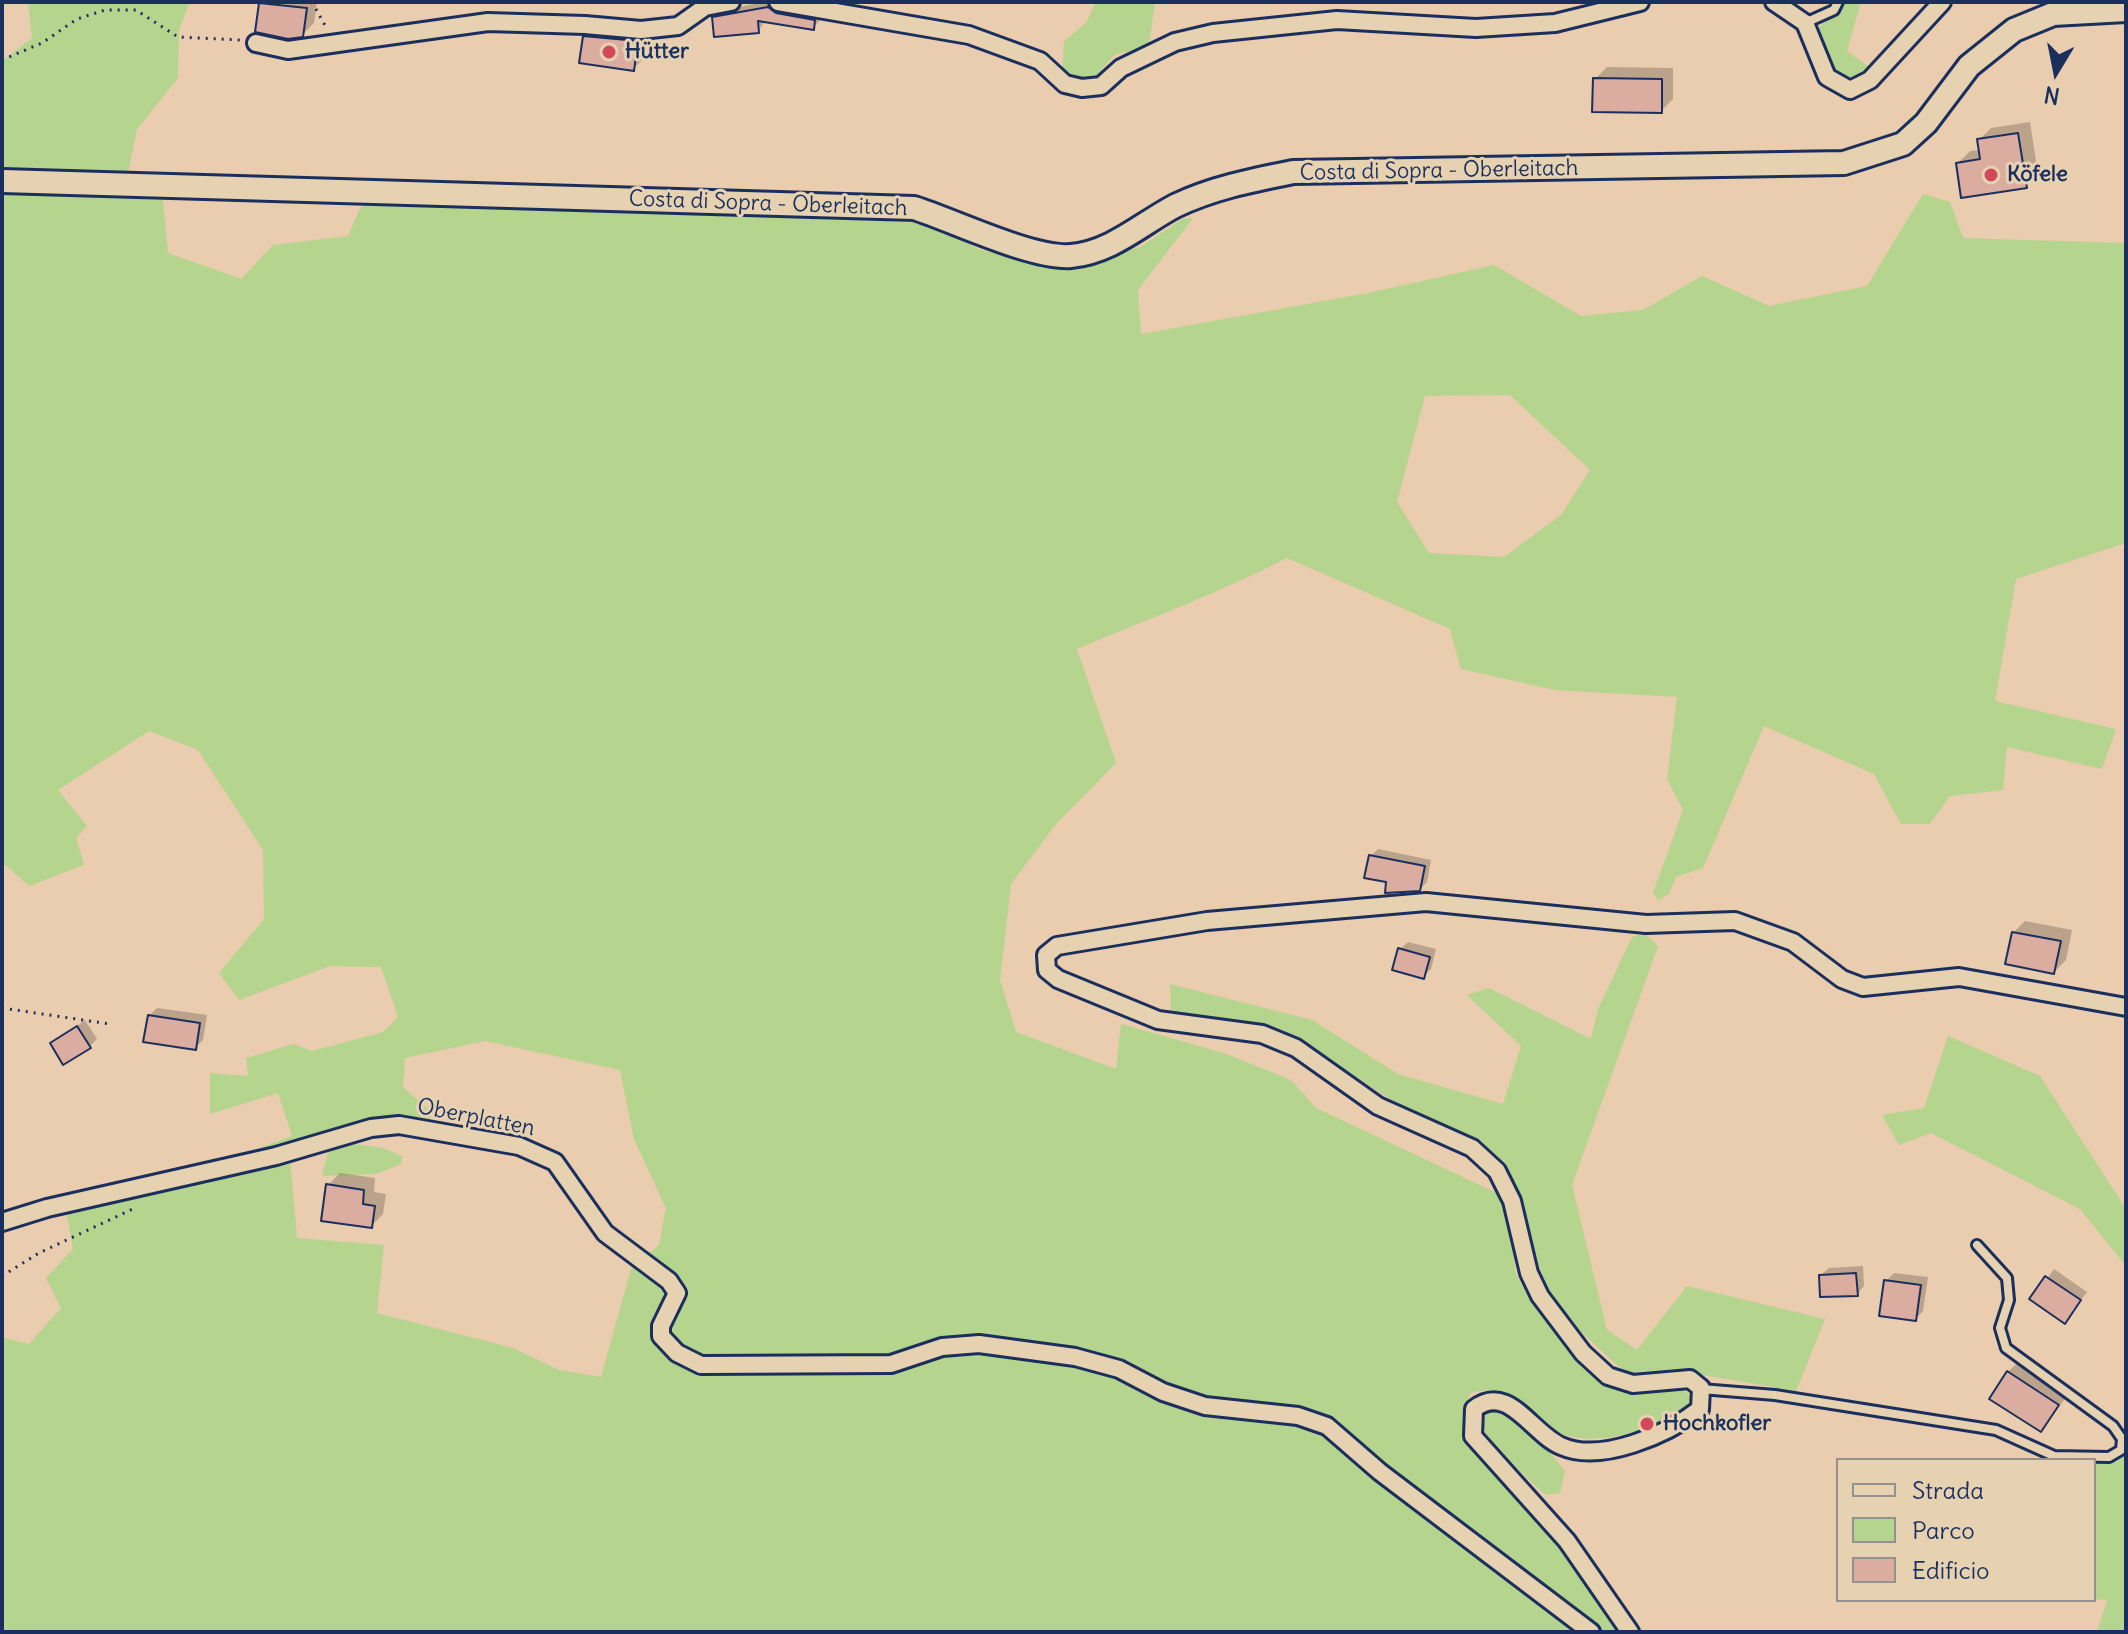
<!DOCTYPE html>
<html>
<head>
<meta charset="utf-8">
<style>
	body { margin:0 }
	#map { position:relative; width:2128px; height:1634px; overflow:hidden; background:#eaccae; font-family:Delius,sans-serif }
	canvas { display:block }
	.frame { position:absolute; inset:0; border:4px solid #1b2f5e; pointer-events:none }
	.legend { position:absolute; left:1836px; top:1458px; width:260px; height:144px; box-sizing:border-box; background:#e6d2b0; border:2px solid #95918f; margin:0; padding:10px 14px; list-style:none; font-size:24px; color:#1b2f5e }
	.legend li { display:flex; align-items:center; gap:16px; height:40px }
	.legend b { width:40px; border:2px solid #95918f }
	.north { position:absolute; left:2016px; top:32px; width:80px; height:80px; -webkit-text-stroke:6px #e6d2b0; paint-order:stroke; rotate:190deg; font-size:22px; font-weight:700; line-height:32px; text-align:center; color:#1b2f5e }
	.north::after { content:''; display:block; margin:auto; width:28px; height:36px; background:#1b2f5e; clip-path:polygon(50% 0,100% 100%,50% 72%,0 100%) }
</style>
</head>
<body>
<div id="map">
<canvas width="2128" height="1634"></canvas>
<div class="frame"></div>
<ul class="legend">
<li><b style="height:10px;background:#e6d2b0"></b>Strada</li>
<li><b style="height:22px;background:#b5d48e"></b>Parco</li>
<li><b style="height:22px;background:#dbaca0"></b>Edificio</li>
</ul>
<div class="north">N</div>
</div>
<script>
const g = document.querySelector('canvas').getContext('2d');
g.lineJoin = 'round';
function fill(path, color) {
  g.fillStyle = color;
  g.fill(path, 'evenodd');
}
function strokePath(path, color, width, dash) {
  g.strokeStyle = color;
  g.lineWidth = width;
  g.lineCap = dash ? 'butt' : 'round';
  g.setLineDash(dash || []);
  g.stroke(path);
}
function write(font, color, halo, rows, align = 'center') {
  g.font = font + ' Delius,sans-serif';
  g.lineWidth = 6;
  g.setLineDash([]);
  g.textBaseline = 'middle';
  g.strokeStyle = halo;
  g.fillStyle = color;
  for (const [text, x, y, turn = 0] of rows) {
    g.save();
    g.translate(x, y);
    g.rotate((+turn || 0) * Math.PI / 180);
    g.textAlign = isNaN(turn) ? turn : align;
    if (halo) g.strokeText(text, 0, 0);
    g.fillText(text, 0, 0);
    g.restore();
  }
}
const green = new Path2D(`
	M28 2H190L179 30 178 78 137 129 128 172 2 170V61L32 38Z
	M1096 2H1155L1149 46 1114 55 1092 81H1076L1062 72 1064 41 1086 23Z
	M1843 2H1861L1847 51 1872 69C1830 93 1828 62 1816 29L1839 11Z
	M2 193 163 200 168 253 241 279 273 245 348 236 360 208 368 204 889 221 928 224 981 250 1058 269 1092 264 1142 246 1182 219 1193 218 1138 290 1141 334 1368 293 1494 265 1581 316 1643 310 1702 276 1769 306 1867 286 1923 194 1950 202 1963 238 2126 243V543L2016 579 1995 701 2116 729 2102 769 2007 747 2003 790 1950 796 1930 824H1901L1874 774 1764 726 1703 868 1676 877 1669 894 1658 900 1653 893 1683 810 1667 779 1677 697 1555 690 1461 669 1450 629 1287 558C1219 593 1148 619 1077 649L1116 763 1056 824 1011 884 1000 980 1016 1032 1116 1069 1121 1024 1224 1053 1291 1080 1316 1108 1501 1195C1505 1209 1510 1223 1513 1237 1516 1249 1513 1262 1516 1274 1521 1293 1606 1380 1626 1390 1648 1401 1674 1376 1691 1396L1688 1409 1664 1413 1660 1422C1630 1435 1595 1445 1562 1434 1522 1421 1521 1380 1470 1393L1463 1427 1474 1448 1518 1495 1577 1569 1619 1632H2V1337L29 1344 61 1308 46 1278 73 1249 66 1211 290 1159 297 1238 384 1245 377 1313 513 1348 559 1370 601 1377 631 1269 659 1245 666 1208 634 1139 620 1070 485 1041 405 1058 403 1087 430 1111V1124L345 1133 203 1168 292 1136 278 1093 210 1114V1073L248 1076 246 1058 293 1044 312 1051 383 1032 398 1017 381 967 330 966 239 1000 219 973 264 919 263 850 198 750 149 731 58 790 87 826 76 838 84 865 29 886 2 862ZM1510 395 1590 470 1561 515 1504 557 1429 553 1397 502 1425 396Z
	M1645 934 1658 946 1572 1185 1607 1330 1637 1350 1687 1286 1825 1319 1796 1391 1686 1372 1630 1377 1555 1308 1539 1282 1482 1148 1451 1127 1413 1114 1311 1048 1279 1033 1235 1020 1171 1014 1170 984 1312 1020 1398 1074 1503 1104 1521 1046 1467 995 1489 988 1591 1039 1598 1009 1632 937Z
	M1948 1036 2040 1076 2126 1209V1266L2080 1209 1931 1133 1899 1145 1882 1115 1924 1108Z
	M354 1144 383 1148 402 1156 401 1164 376 1174 322 1176 329 1149Z
	M1494 1412C1518 1416 1550 1452 1565 1471L1560 1493 1546 1495C1536 1488 1490 1442 1485 1431 1482 1425 1484 1419 1487 1413Z
	M2126 1456V1632H2097L2107 1600 2094 1599V1463Z`);
const shadow = new Path2D(`
	M262 2H317L314 23 302 35Z
	M765 2 822 12 820 20 813 28 766 20 758 31 715 18 722 10Z
	M597 25 649 30 645 57 633 69 585 37Z
	M1607 67 1673 68V99L1661 111 1595 79Z
	M2030 122 2038 174 2026 186 1958 163 1970 151 1981 150 1979 140 1991 128Z
	M1378 849 1431 860 1427 882 1420 889 1389 881 1371 856Z
	M2025 921 2072 930 2066 960 2054 972 2013 933Z
	M1408 942 1436 949 1431 969 1423 976 1400 949Z
	M157 1008 207 1015 203 1040 195 1048 150 1015Z
	M85 1020 97 1039 90 1046 52 1044Z
	M340 1173 375 1178 374 1192 386 1194 383 1214 371 1226 328 1185Z
	M1863 1266 1864 1286 1857 1294 1821 1275 1829 1268Z
	M2054 1269 2087 1292 2065 1321 2032 1299Z
	M1894 1273 1928 1277 1923 1311 1916 1319 1886 1281Z
	M2020 1360 2070 1392 2041 1430 2008 1372Z`);
const building = new Path2D(`
	M259 3 307 8 303 37 288 39 255 32Z
	M768 7 776 13 815 20 814 30 758 21 759 33 714 37 712 17Z
	M583 36 638 41 634 71 579 63Z
	M1593 78 1662 79V113L1592 112Z
	M2018 133 2027 188 1961 198 1956 163 1980 159 1977 139Z
	M1369 855 1425 866 1420 891 1385 893 1386 882 1364 878Z
	M2012 932 2061 941 2054 974 2005 964Z
	M1398 948 1430 957 1424 979 1392 970Z
	M148 1015 200 1023 196 1050 143 1042Z
	M77 1026 91 1048 63 1065 50 1043Z
	M326 1184 364 1190 363 1204 375 1206 372 1228 321 1221Z
	M1856 1273 1858 1296 1820 1297 1819 1275Z
	M2045 1276 2081 1300 2065 1324 2029 1299Z
	M1884 1280 1921 1285 1916 1321 1879 1316Z
	M2007 1371 2059 1405 2041 1432 1989 1399Z`);
const path = new Path2D(`
	M312 2 327 29
	M2 60 42 43 77 19 105 10H136L178 37 240 40
	M2 1008 110 1024
	M2 1276 39 1253 137 1207`);
const service = new Path2D(`
	M1805 23 1834 10 1838 2
	M1701 1389 1775 1395 1996 1430 2054 1456 2109 1457 2121 1450 2122 1439 2113 1426 2006 1348 2000 1328 2009 1300 2007 1278 1977 1245`);
const minor = new Path2D(`
	M778 2 969 35 1040 61 1065 84 1082 88 1101 86 1121 68 1175 42 1213 33 1337 20 1476 28 1555 23 1640 2
	M1774 2 1805 23 1827 77 1850 90 1870 80 1942 2
	M256 43 288 50 488 22 585 25 641 30 678 26 705 7 731 2
	M2 1222 47 1208 276 1156 371 1128 399 1125 519 1146 555 1162 605 1233 669 1281 677 1293 661 1326V1336L677 1353 701 1365 891 1364 942 1347 979 1344 1075 1357 1119 1369 1163 1392 1205 1406 1298 1416 1327 1426 1380 1472 1591 1632
	M1630 1632 1567 1541 1473 1436 1474 1409C1508 1382 1531 1433 1561 1446 1601 1464 1668 1434 1700 1409L1701 1388 1690 1379 1633 1384 1608 1376 1583 1353 1540 1296 1529 1273 1512 1201 1497 1171 1472 1148 1378 1106 1296 1048 1262 1034 1158 1020 1058 979 1047 970 1046 955 1057 946 1207 921 1426 902 1646 924 1735 921 1793 942 1842 979 1863 987 1959 977 2126 1007`);
const secondary = new Path2D(`
	M2 181 914 208C955 221 1032 259 1071 256 1112 252 1141 224 1175 206 1212 188 1253 180 1293 172L1844 163 1903 144 1926 123 1969 66 2014 30 2053 14 2126 10`);
const markers = [
	[609,52,8,"#d1495b"],
	[1991,175,8,"#d1495b"],
	[1647,1424,8,"#d1495b"]
];
const poiNames = [
	["Hütter",625,52],
	["Köfele",2007,175],
	["Hochkofler",1663,1424]
];
const streetNames = [
	["Costa di Sopra - Oberleitach",1439,171,-1],
	["Costa di Sopra - Oberleitach",768,204,2],
	["Oberplatten",476,1118,11]
];
fill(green, '#b5d48e');
fill(shadow, '#0003');
fill(building, '#dbaca0');
strokePath(building, '#1b2f5e', 2);
strokePath(service, '#1b2f5e', 14);
strokePath(minor, '#1b2f5e', 22);
strokePath(secondary, '#1b2f5e', 28);
strokePath(path, '#1b2f5e', 3, [2, 6]);
strokePath(service, '#e6d2b0', 8);
strokePath(minor, '#e6d2b0', 16);
strokePath(secondary, '#e6d2b0', 22);
for (const [x, y, r, color] of markers) {
  const dot = new Path2D();
  dot.arc(x, y, r, 0, 2 * Math.PI);
  g.fillStyle = color;
  g.fill(dot);
  strokePath(dot, '#e6d2b0', 3);
}
write('bold 22px', '#1b2f5e', '#e6d2b0', poiNames, 'left');
write('22px', '#1b2f5e', '#e6d2b0', streetNames);
</script>
</body>
</html>
